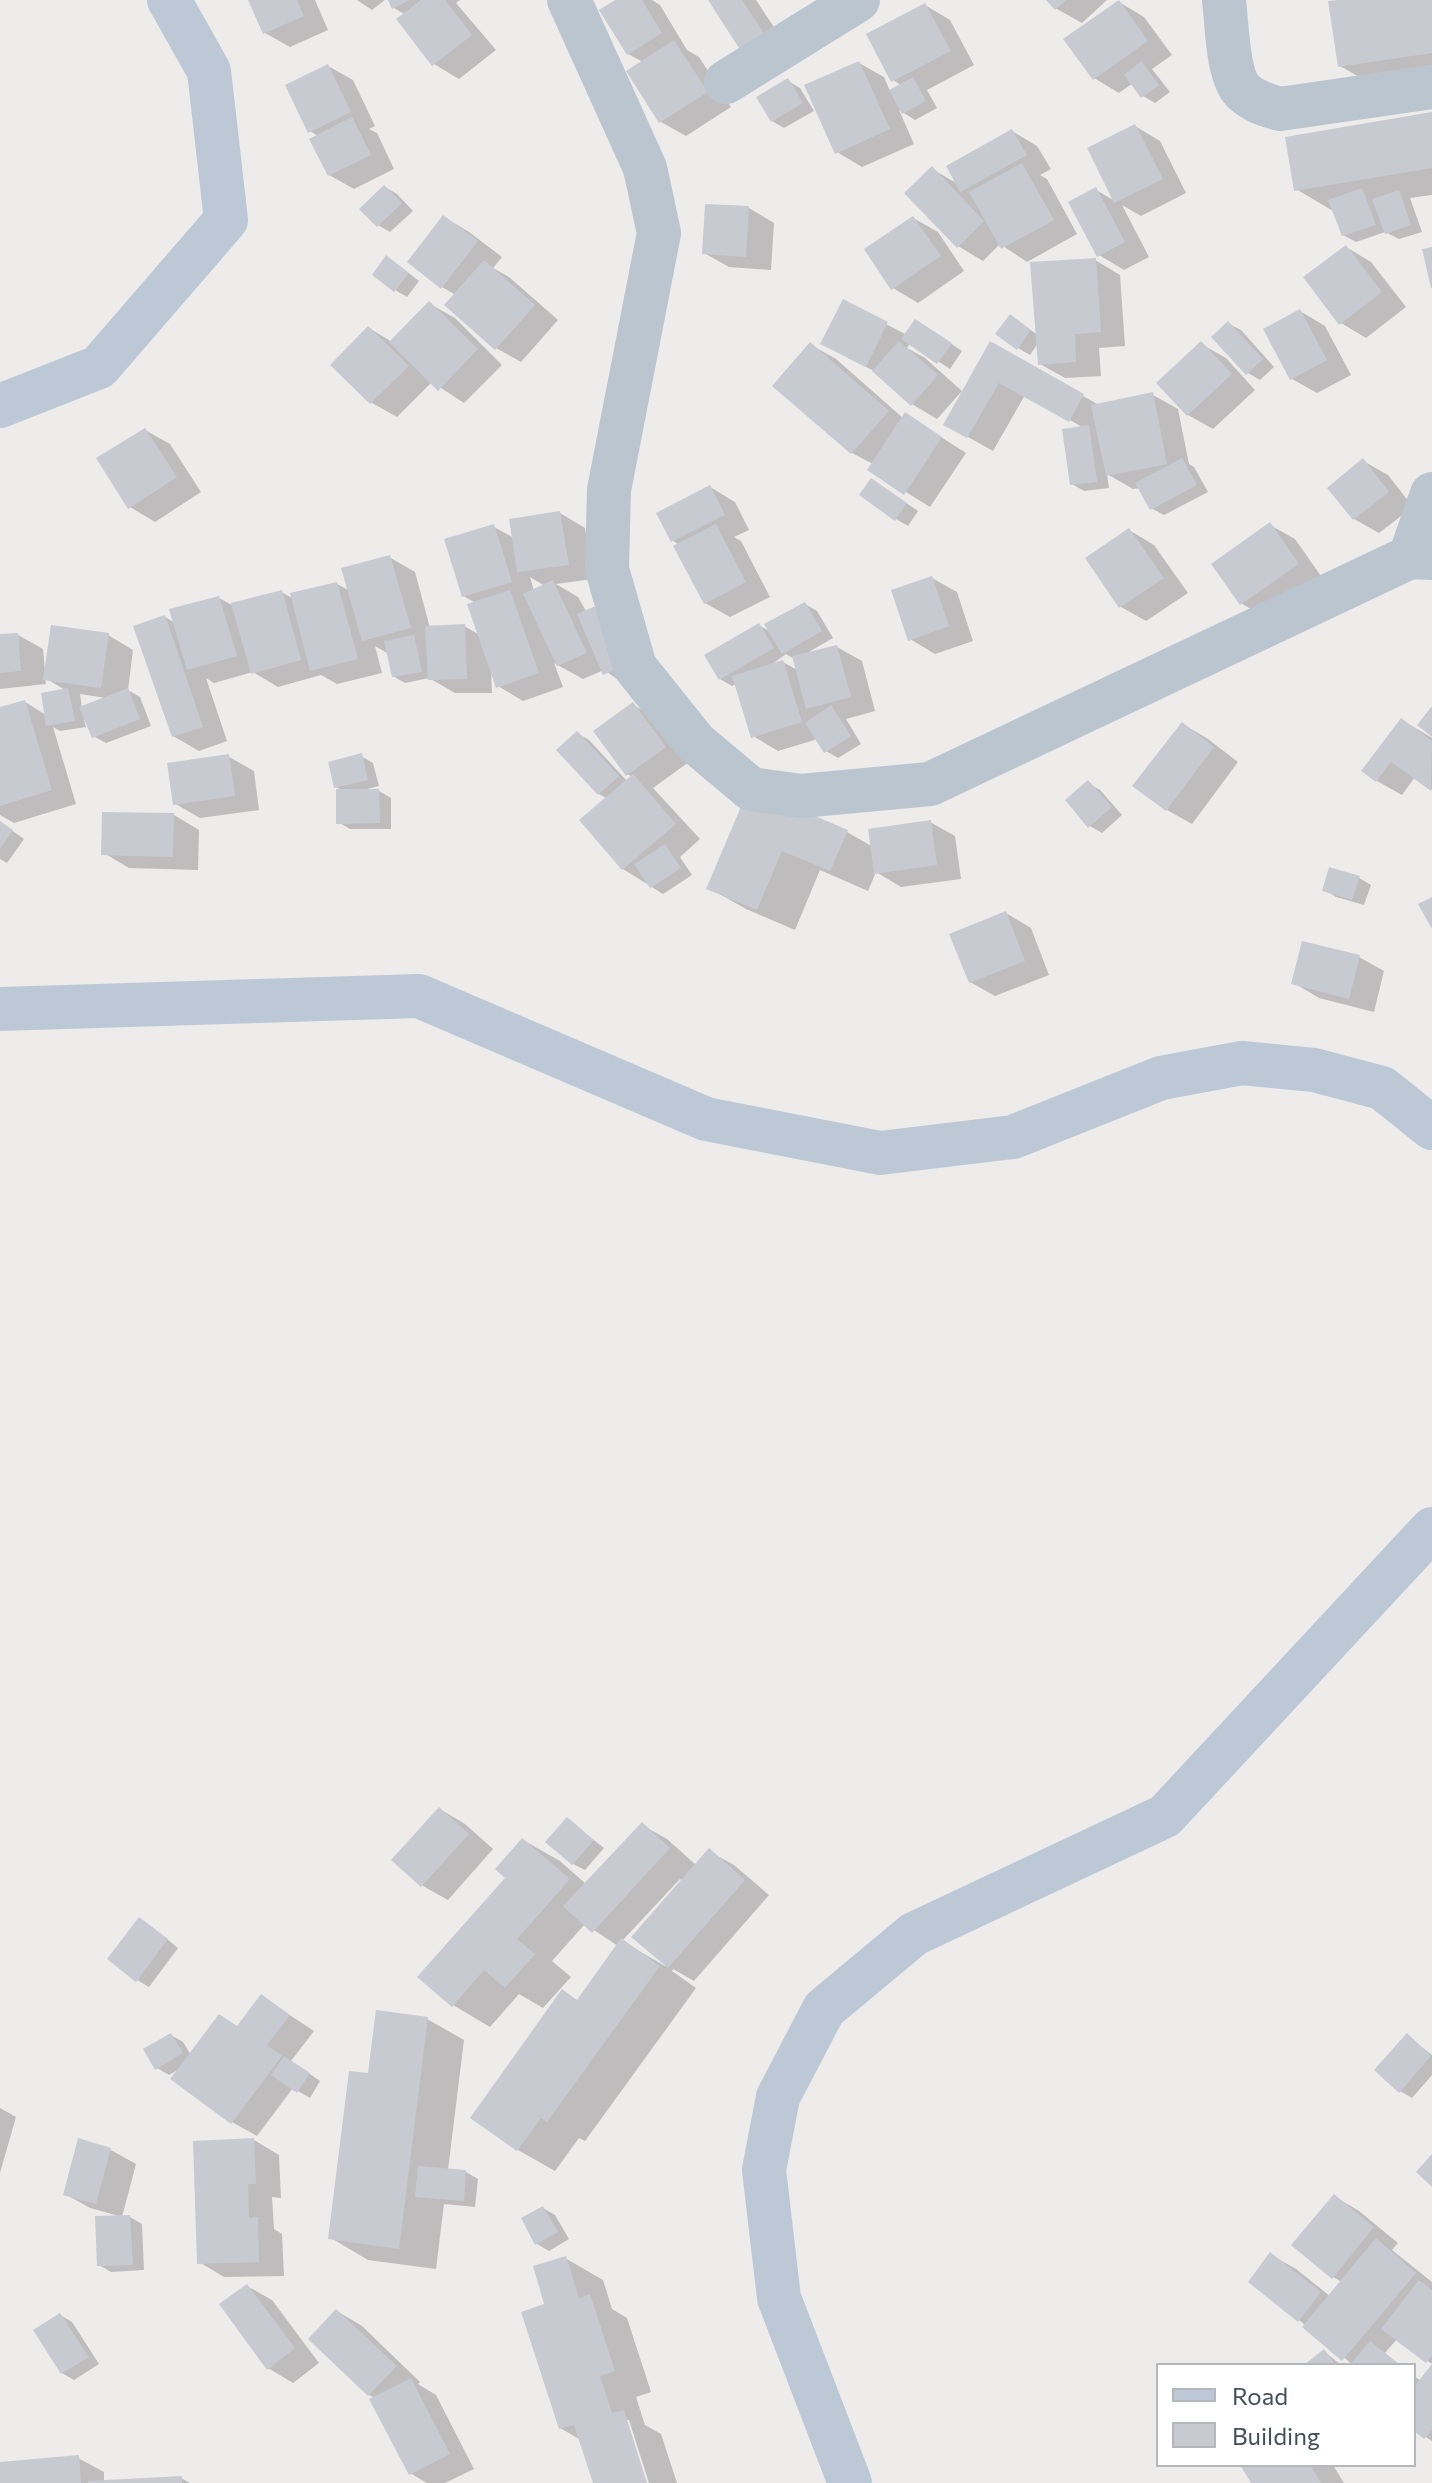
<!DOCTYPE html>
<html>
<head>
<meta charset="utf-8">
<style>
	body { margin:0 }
	#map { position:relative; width:1432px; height:2483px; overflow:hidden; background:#eeebeb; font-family:Commissioner,sans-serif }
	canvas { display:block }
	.legend { position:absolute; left:1156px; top:2363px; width:260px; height:104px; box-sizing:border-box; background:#fff; border:2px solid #b4b8bd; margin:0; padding:10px 14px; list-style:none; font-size:24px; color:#434e59 }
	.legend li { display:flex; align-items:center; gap:16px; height:40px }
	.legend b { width:40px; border:2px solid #b4b8bd }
</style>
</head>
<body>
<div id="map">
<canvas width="1432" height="2483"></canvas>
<ul class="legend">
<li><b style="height:10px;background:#bcc8d6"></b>Road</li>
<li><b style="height:22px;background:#c7cad1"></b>Building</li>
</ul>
</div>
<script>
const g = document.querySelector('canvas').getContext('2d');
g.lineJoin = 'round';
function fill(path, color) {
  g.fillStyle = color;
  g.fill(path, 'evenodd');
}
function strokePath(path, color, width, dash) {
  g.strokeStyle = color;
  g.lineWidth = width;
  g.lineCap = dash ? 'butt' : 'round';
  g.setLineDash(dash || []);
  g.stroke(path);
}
const shadow = new Path2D(`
	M250 0H315L328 30 290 47 265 33Z
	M357 0H385L372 10Z
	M390 0H460L456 3 496 50 459 79 434 64 406 15 394 8Z
	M619 0H652L660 5 687 50 699 57 731 107 686 136 661 122 628 72 643 62 628 54Z
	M711 0H756L789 50Z
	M1048 0H1107L1082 23 1057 9Z
	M1352 0H1432V79L1377 87 1340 66Z
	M1119 2 1144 17 1172 55 1152 69 1170 92 1155 103 1143 96 1133 83 1119 93 1094 78Z
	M925 5 950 20 974 65 927 90 937 108 915 120 899 110 914 144 862 167 837 152 859 63 884 77 890 91 901 85 893 80Z
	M328 66 353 80 375 126 369 129 377 133 394 169 354 189 329 175 318 136 310 131Z
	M788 81 800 88 814 111 784 128 772 121Z
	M1432 114V195L1410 198 1422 232 1399 239 1385 232 1356 242 1343 235 1333 211 1296 189Z
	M1135 126 1160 141 1186 193 1141 216 1122 205 1149 257 1124 270 1099 255 1096 190 1115 201Z
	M1012 131 1037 146 1051 169 1040 175 1047 179 1077 234 1027 262 1000 244 983 261 958 246 932 169 958 184Z
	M385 187 397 194 413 211 390 232 378 225Z
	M707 206 749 208 774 223 771 270 729 267 704 253Z
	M444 217 469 232 502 257 493 268 509 277 558 320 521 362 496 348 456 295 442 287Z
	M913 218 938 232 964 271 918 303 893 288Z
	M1346 247 1371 262 1406 307 1366 338 1341 323Z
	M1095 260 1120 275 1125 346 1099 348 1101 376 1065 378 1040 364 1038 343 1030 355 1018 348 1010 316 1038 335Z
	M398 265 419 281 407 297 395 290Z
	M843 302 907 335 928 328 962 351 950 369 910 343 907 348 925 358 962 391 937 419 912 404 876 372 848 358Z
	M430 304 455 318 502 365 464 403 432 382 397 417 372 403 333 365 369 328 392 342Z
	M1300 311 1325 326 1351 375 1317 393 1292 379Z
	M1229 324 1241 330 1274 367 1260 380 1248 373Z
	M991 344 1099 405 1153 395 1178 409 1189 464 1194 467 1208 492 1164 515 1151 508 1140 488 1133 489 1107 474 1109 488 1084 491 1072 484 1084 428 1025 395 993 451 945 424Z
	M1201 344 1226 358 1255 390 1213 429 1188 415 1159 383Z
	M811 345 836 359 903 418 905 414 966 453 930 507 869 469 873 464 852 453 775 386Z
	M145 430 170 444 201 492 155 522 130 507Z
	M1363 461 1388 475 1413 507 1379 533 1354 519Z
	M710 487 735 502 749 530 734 537 741 541 770 597 730 617 705 603 680 545 673 541Z
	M883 487 918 511 908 526 896 519Z
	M560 513 585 528 593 579 556 584 578 597 630 688 604 670 583 679 554 663 563 687 523 701 498 686 491 668 492 693H455L429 678 405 683 393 676 389 654 375 646 382 673 337 684 321 675 278 687 253 672 214 683 206 678 227 741 199 751 173 736 165 617 175 623 219 598 232 605 281 592 294 599 337 584 350 591 389 557 415 572 430 628 464 626 480 635 476 603 463 596 494 527 514 538ZM530 577 545 586 534 591Z
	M1270 525 1295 539 1323 579 1267 618 1242 604Z
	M1129 530 1154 545 1188 593 1146 621 1121 607 1088 558Z
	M932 578 957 592 973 641 935 654 910 639Z
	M805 604 817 611 833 638 807 653 837 647 862 661 875 711 846 719 861 744 838 758 826 751 818 739 778 751 753 736 736 684 732 686 720 679 759 625 772 633ZM786 654 796 660 799 671 783 662 771 665Z
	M18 635 43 649 45 671 108 635 133 650 128 690 140 697 151 726 106 743 93 736 86 719H84L86 727 60 731 53 727 76 804 14 823 0 815V709L25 702 46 715 67 691 45 678 46 684 0 689V636ZM80 694 106 698 82 708Z
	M633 705 658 719 689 762 653 788 700 839 680 857 692 875 663 894 623 869 608 799 599 794 577 733 589 740 628 782 633 777 627 774Z
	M1402 720 1432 738V790L1415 777 1402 795 1377 781Z
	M1183 724 1208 739 1238 762 1192 824 1167 810Z
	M361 756 373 763 379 786 367 789 379 791 391 798V829H350L338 822 344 791 336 787Z
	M229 757 254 771 259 810 200 818 174 803Z
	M1088 783 1100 790 1122 815 1102 833 1090 826Z
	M750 791 847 832 873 847 930 822 955 836 961 879 901 887 876 872 868 891 820 870 795 930 746 909 709 888Z
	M174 815 199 830 198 870 129 868 104 853Z
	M0 822 24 839 7 863 0 859Z
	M1359 878 1371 885 1364 905 1336 897 1325 890Z
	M1006 913 1031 928 1049 975 995 996 970 982Z
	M1359 957 1384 971 1374 1012 1319 998 1294 983Z
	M440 1809 465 1824 493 1849 448 1900 423 1886 394 1860Z
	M567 1819 604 1848 585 1870 573 1864Z
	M642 1825 667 1839 696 1865 709 1851 734 1865 769 1895 694 1981 673 1969 672 1971 696 1988 585 2141 579 2138 555 2171 518 2150 473 2117 578 2001 618 1946 585 1924 552 1961 571 1977 543 2008 519 1994 490 2027 453 2005 523 1840 560 1861 586 1884ZM680 1879 682 1881 665 1966 622 1941Z
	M152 1927 178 1948 149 1987 137 1980Z
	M262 1997 314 2031 291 2061 320 2081 310 2098 293 2088 257 2136 232 2122 181 2068 169 2075 157 2068 171 2035 183 2042 191 2055 239 2027Z
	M427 2019 464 2040 448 2170 466 2172 478 2179 475 2207 444 2204 436 2269 368 2260 331 2238 369 2075Z
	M1407 2036 1432 2055V2075L1412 2098 1400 2091Z
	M0 2108 16 2117 0 2173Z
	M254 2140 279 2155 281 2198 272 2197 274 2229 282 2234 284 2276 224 2277 199 2262Z
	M111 2150 136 2164 122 2217H130L142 2224 144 2270 111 2272 99 2265 119 2216 90 2208 65 2194Z
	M1334 2196 1359 2211 1398 2243 1392 2250 1432 2282V2364L1397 2339 1385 2353 1400 2365H1353L1299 2320 1271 2255 1296 2269 1330 2296 1342 2282 1333 2277Z
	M543 2208 555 2215 569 2239 549 2251 537 2244Z
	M565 2258 603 2280 612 2309 627 2318 651 2392 636 2397 645 2425 661 2434 677 2483H649L629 2420H625L645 2483H595L581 2440 560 2428 547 2305Z
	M247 2286 272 2300 319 2363 293 2383 268 2368Z
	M337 2311 362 2326 420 2382 418 2384 436 2395 474 2469 445 2483H427L410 2473 375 2398 369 2395Z
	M60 2315 72 2322 99 2364 74 2380 62 2373Z
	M1325 2352 1341 2365H1307Z
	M1432 2367V2441L1414 2429V2376L1421 2381Z
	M78 2458 104 2472V2482L181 2478 190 2483H0V2464Z
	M1243 2465H1333L1344 2483H1253Z`);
const building = new Path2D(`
	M248 0H297L304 16 263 34Z
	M388 0H410L392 9Z
	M421 0H445L472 35 432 66 396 19Z
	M615 0H642L662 33 627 55 599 10Z
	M708 0H742L765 35 741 51Z
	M1046 0H1066L1055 10Z
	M1119 0 1148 41 1093 80 1063 39Z
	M1338 0H1432V53L1338 67 1328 1Z
	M925 3 951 51 891 82 866 34Z
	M674 40 708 92 659 123 626 71Z
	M859 61 890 129 835 154 804 85Z
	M1141 61 1159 85 1141 98 1124 75Z
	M328 64 351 112 308 133 285 85Z
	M913 77 926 101 902 114 889 90Z
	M788 78 803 103 771 122 756 97Z
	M1432 112V168L1294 191 1285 137Z
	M352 117 371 155 328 176 309 139Z
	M1135 124 1163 179 1114 203 1087 148Z
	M1012 129 1027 155 960 192 946 166Z
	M1022 163 1054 220 1001 249 969 192Z
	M932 166 984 221 957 248 904 193Z
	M384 185 402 203 377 227 359 209Z
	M1096 187 1125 242 1097 257 1068 202Z
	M1362 188 1376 225 1342 236 1328 200Z
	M1399 190 1411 225 1385 234 1372 199Z
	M705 204 749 206 746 257 702 254Z
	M443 215 478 241 441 289 407 262Z
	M913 216 941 256 891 290 864 249Z
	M1346 245 1382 292 1339 325 1303 277Z
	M1432 247V288H1431L1422 249Z
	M386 255 409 273 394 292 372 275Z
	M1096 258 1101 332 1075 334 1076 362 1038 365 1030 262Z
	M484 260 535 305 495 350 444 305Z
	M843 299 888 322 866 367 820 344Z
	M429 301 478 349 438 391 389 342Z
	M1300 309 1327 360 1290 380 1263 329Z
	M1010 314 1031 330 1017 350 995 334Z
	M915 319 952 343 937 364 901 339Z
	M1228 321 1263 359 1246 375 1211 337Z
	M368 326 409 366 370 404 330 365Z
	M899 341 938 375 911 406 872 371Z
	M990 341 1084 394 1069 422 999 383 967 438 943 425Z
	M1201 341 1232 374 1187 416 1156 383Z
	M810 342 889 411 851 454 772 386Z
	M1153 392 1167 464 1106 476 1091 405Z
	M905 412 942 437 904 495 867 470Z
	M1089 425 1097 482 1070 485 1062 429Z
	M145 428 177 477 128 509 96 458Z
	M1182 458 1197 485 1150 510 1135 483Z
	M1363 458 1389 492 1353 520 1327 488Z
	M871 478 907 503 895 521 859 495Z
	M710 485 725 515 671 542 656 513Z
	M560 511 569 565 517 572 509 519Z
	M1270 522 1299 564 1240 605 1211 564Z
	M494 524 512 582 462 597 444 539Z
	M716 524 746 582 704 604 673 546Z
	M1129 528 1164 578 1119 608 1085 558Z
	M390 555 411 628 362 641 341 568Z
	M932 576 949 626 908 641 891 590Z
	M553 580 587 653 557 666 523 594Z
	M337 582 358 659 310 671 290 593Z
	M282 590 301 660 251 674 231 603Z
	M510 590 539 673 496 688 467 604Z
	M219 596 237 656 187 670 169 609Z
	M605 602 631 663 603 675 577 614Z
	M805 602 822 631 782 654 764 624Z
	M165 615 203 727 172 737 133 626Z
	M759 623 774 648 719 680 704 655Z
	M465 624 467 679 428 680 425 626Z
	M51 625 109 633 101 688 43 680Z
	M18 633 21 671 0 673V634Z
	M414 635 422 672 392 677 384 641Z
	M837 645 851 697 806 709 792 656Z
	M783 660 802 722 751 738 732 676Z
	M68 688 75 721 46 726 41 693Z
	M128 688 140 719 92 738 79 707Z
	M25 700 52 790 0 806V707Z
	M633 702 666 747 626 776 593 731Z
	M831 705 851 736 824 753 805 723Z
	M1432 706V737L1417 725Z
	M1401 718 1432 741 1431 791 1391 762 1376 782 1361 771Z
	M1182 722 1214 747 1166 811 1132 786Z
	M577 731 619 776 598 795 556 750Z
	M362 753 368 780 334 788 328 762Z
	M229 754 235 796 173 805 167 763Z
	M633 774 676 824 622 870 579 820Z
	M1088 780 1112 807 1088 828 1065 800Z
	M749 788 848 830 830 871 782 851 757 910 706 889Z
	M336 789H379L380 823 336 824Z
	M102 812 174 813 173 857 101 855Z
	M931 820 937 865 874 874 868 829Z
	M0 821 13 830 0 849Z
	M665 844 681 868 650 888 634 864Z
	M1329 867 1360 876 1352 900 1322 891Z
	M1432 897V929L1418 904Z
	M1006 911 1025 961 969 983 949 934Z
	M1302 941 1360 955 1349 999 1291 984Z
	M439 1807 469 1834 421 1887 391 1860Z
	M567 1817 594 1840 572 1865 545 1842Z
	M642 1822 670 1848 592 1933 563 1906Z
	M522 1838 570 1879 517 1939 535 1954 505 1988 484 1970 452 2007 417 1977 505 1878 495 1869Z
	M709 1848 745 1880 668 1968 631 1937Z
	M139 1917 168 1939 136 1982 107 1959Z
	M621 1938 660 1966 547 2122 541 2118 517 2151 470 2118 562 1989 577 2000Z
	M261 1994 290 2015 267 2045 282 2056 231 2124 170 2079 219 2014 237 2026Z
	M376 2010 428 2017 399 2249 328 2239 349 2071 368 2073Z
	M171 2033 183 2053 155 2070 143 2049Z
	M1407 2033 1431 2056 1399 2093 1374 2070Z
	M284 2056 310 2073 297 2093 271 2075Z
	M78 2138 111 2148 96 2204 63 2195Z
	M254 2138 256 2184H248L249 2218 258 2217 259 2262 197 2264 193 2141Z
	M1432 2154V2187L1416 2172Z
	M418 2166 466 2170 464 2201 415 2197Z
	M1334 2194 1374 2227 1332 2279 1291 2245Z
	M543 2206 558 2232 535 2245 521 2218Z
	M130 2215 133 2265 97 2266 95 2216Z
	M1376 2238 1416 2273 1342 2361 1302 2327Z
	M1270 2252 1321 2292 1298 2322 1248 2282Z
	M566 2256 579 2298 590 2294 615 2371 600 2376 612 2413 624 2410 647 2483H593L574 2425 559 2429 521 2312 544 2304 533 2266Z
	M1419 2280 1432 2290V2355L1426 2363 1381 2329Z
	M247 2284 295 2348 267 2370 219 2304Z
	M336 2309 397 2366 368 2396 308 2339Z
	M60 2313 89 2357 61 2374 33 2330Z
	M1370 2341 1400 2365H1350Z
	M1324 2349 1336 2365H1304Z
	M1432 2364V2430L1424 2439 1414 2431V2387Z
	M411 2378 450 2454 409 2475 369 2399Z
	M79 2455 81 2483H0V2462Z
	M1240 2465H1310L1321 2483H1251Z
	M182 2476V2483H88V2481Z`);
const street = new Path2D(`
	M569 0 645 168 659 233 609 490 607 569 635 667 695 742 751 789 801 796 930 784 1410 557 1432 558
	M1224 0C1227 23 1227 79 1245 93 1255 102 1267 105 1280 109L1432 87
	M726 82 858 0
	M1410 557 1432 494`);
const secondary = new Path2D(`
	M0 406 99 367 226 220 209 71 169 0
	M0 1009 419 996 706 1119 880 1153 1013 1137 1161 1078 1242 1063 1314 1070 1382 1088 1432 1128
	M850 2483 779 2298 764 2170 778 2097 824 2009 914 1934 1165 1816 1432 1529`);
fill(shadow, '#0003');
fill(building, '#c7cad1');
strokePath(street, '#bbc5cf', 44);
strokePath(secondary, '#bcc8d6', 44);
</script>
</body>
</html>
